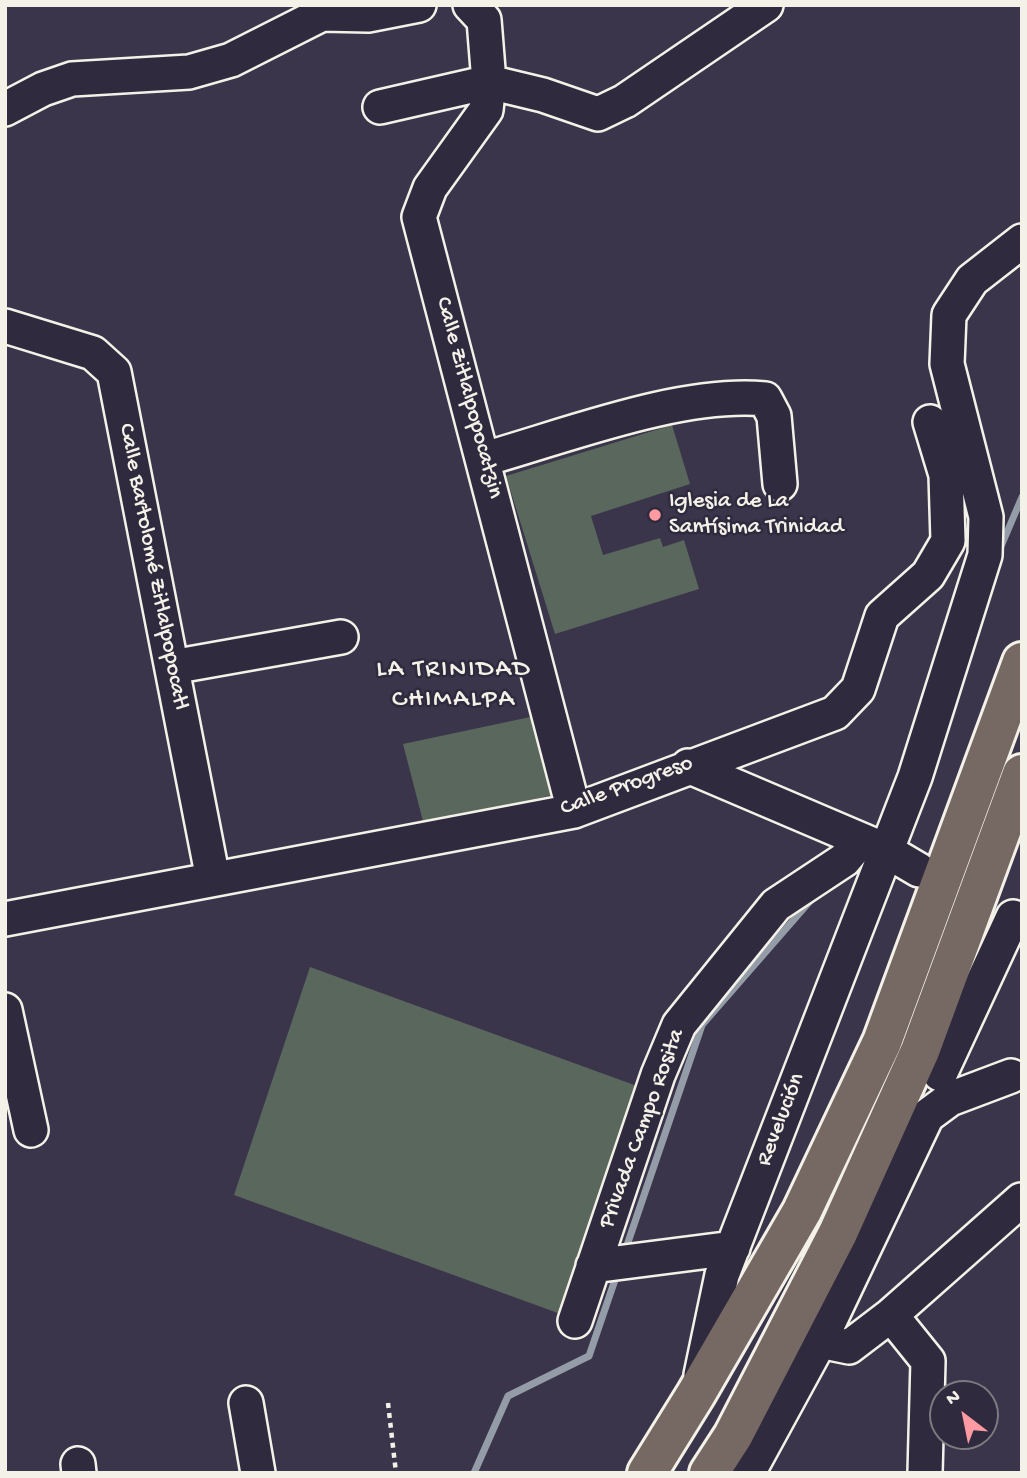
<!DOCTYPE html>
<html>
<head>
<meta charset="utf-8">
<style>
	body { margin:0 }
	#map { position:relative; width:1027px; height:1478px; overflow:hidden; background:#3a354a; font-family:"Gochi Hand",sans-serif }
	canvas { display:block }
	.frame { position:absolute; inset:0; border:7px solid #f4f1e8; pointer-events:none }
	.north { position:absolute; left:929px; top:1380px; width:70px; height:70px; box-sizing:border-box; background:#2f2a3d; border:2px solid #7e7a81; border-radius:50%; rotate:328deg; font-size:19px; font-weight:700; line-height:28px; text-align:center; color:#f4f1e8 }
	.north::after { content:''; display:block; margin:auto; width:24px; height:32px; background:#ff9aa2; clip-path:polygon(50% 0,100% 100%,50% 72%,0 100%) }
</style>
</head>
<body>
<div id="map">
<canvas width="1027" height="1478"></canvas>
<div class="frame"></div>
<div class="north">N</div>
</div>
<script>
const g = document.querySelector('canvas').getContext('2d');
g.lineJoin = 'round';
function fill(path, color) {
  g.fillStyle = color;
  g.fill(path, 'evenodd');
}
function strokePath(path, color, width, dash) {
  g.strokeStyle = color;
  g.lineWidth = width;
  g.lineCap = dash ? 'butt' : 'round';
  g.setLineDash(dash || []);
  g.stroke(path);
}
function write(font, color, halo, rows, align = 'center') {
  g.font = font + ' "Gochi Hand",sans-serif';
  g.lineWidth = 5;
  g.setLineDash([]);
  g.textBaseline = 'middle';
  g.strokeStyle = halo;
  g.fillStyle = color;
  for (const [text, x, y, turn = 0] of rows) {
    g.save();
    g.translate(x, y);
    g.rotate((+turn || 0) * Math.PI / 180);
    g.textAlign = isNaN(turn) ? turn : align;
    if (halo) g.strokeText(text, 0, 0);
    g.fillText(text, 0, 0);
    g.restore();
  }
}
const green = new Path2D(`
	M672 425 690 484 591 516 603 555 660 538 663 547 684 540 699 589 555 634 506 476Z
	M535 716 557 794 424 825 403 744Z
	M310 967 648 1090 566 1316 234 1195Z`);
const stream = new Path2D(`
	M999 551 1022 497
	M624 1254 702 1025 811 900
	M474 1473 508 1396 589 1356 618 1271`);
const path = new Path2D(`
	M388 1403 396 1473`);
const minor = new Path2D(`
	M315 5 322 14 368 15 419 5
	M470 5 484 20 489 82 486 110 430 188 419 217 574 811
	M380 107 489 82 543 95 598 114 625 101 766 5
	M5 109 43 89 72 79 189 72 231 60 322 14 330 5
	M5 326 93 353 114 372 213 879
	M484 459C566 436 681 391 765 399L774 416 780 484
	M172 667 341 637
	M688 766 885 850 919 870
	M5 919 574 811 835 713 858 689 882 616 928 575 948 541 946 475 930 422
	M5 1010 31 1130
	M940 1074 1013 917
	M593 1266 733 1248
	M891 1315 928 1361 925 1473
	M575 1321 658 1075 679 1025 776 905 844 860 861 840
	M820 1341 849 1347 891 1315 1021 1200
	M701 1375 722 1275 915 777 985 555 986 517 947 364 949 315 972 280 1022 241
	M246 1403 258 1473
	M78 1464 79 1473
	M748 1473 820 1341 927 1116 950 1099 1011 1076`);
const highway = new Path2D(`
	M647 1473 696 1394 802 1211 882 1042 1022 662
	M709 1473 733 1436 838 1233 920 1051 1022 774`);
const markers = [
	[655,515,7,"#ff9aa2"]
];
const streetNames = [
	["Calle Zitlalpopocatzin",468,398,75],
	["Calle Bartolomé Zitlalpopocatl",152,567,79],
	["Calle Progreso",627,787,-20],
	["Revelución",782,1120,-69],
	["Privada Campo Rosita",643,1129,-70]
];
const poiNames = [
	["Iglesia de La",669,502],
	["Santísima Trinidad",669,528]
];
const quarterNames = [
	["LA TRINIDAD",454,671],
	["CHIMALPA",454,701]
];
fill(green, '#5a675c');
strokePath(stream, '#949ca8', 7);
strokePath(minor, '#f4f1e8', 38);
strokePath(highway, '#f4f1e8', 44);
strokePath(path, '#f4f1e8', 4.5, [5, 5]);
strokePath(minor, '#2f2a3d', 33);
strokePath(highway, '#766964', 38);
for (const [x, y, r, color] of markers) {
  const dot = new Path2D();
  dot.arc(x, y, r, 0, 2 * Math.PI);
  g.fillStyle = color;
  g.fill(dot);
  strokePath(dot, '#2f2a3d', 2.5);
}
write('23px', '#f4f1e8', '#2f2a3d', streetNames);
write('23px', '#f4f1e8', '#2f2a3d', poiNames, 'left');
g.letterSpacing = '2px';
write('26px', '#f4f1e8', '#2f2a3d', quarterNames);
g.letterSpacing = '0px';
</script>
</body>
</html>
